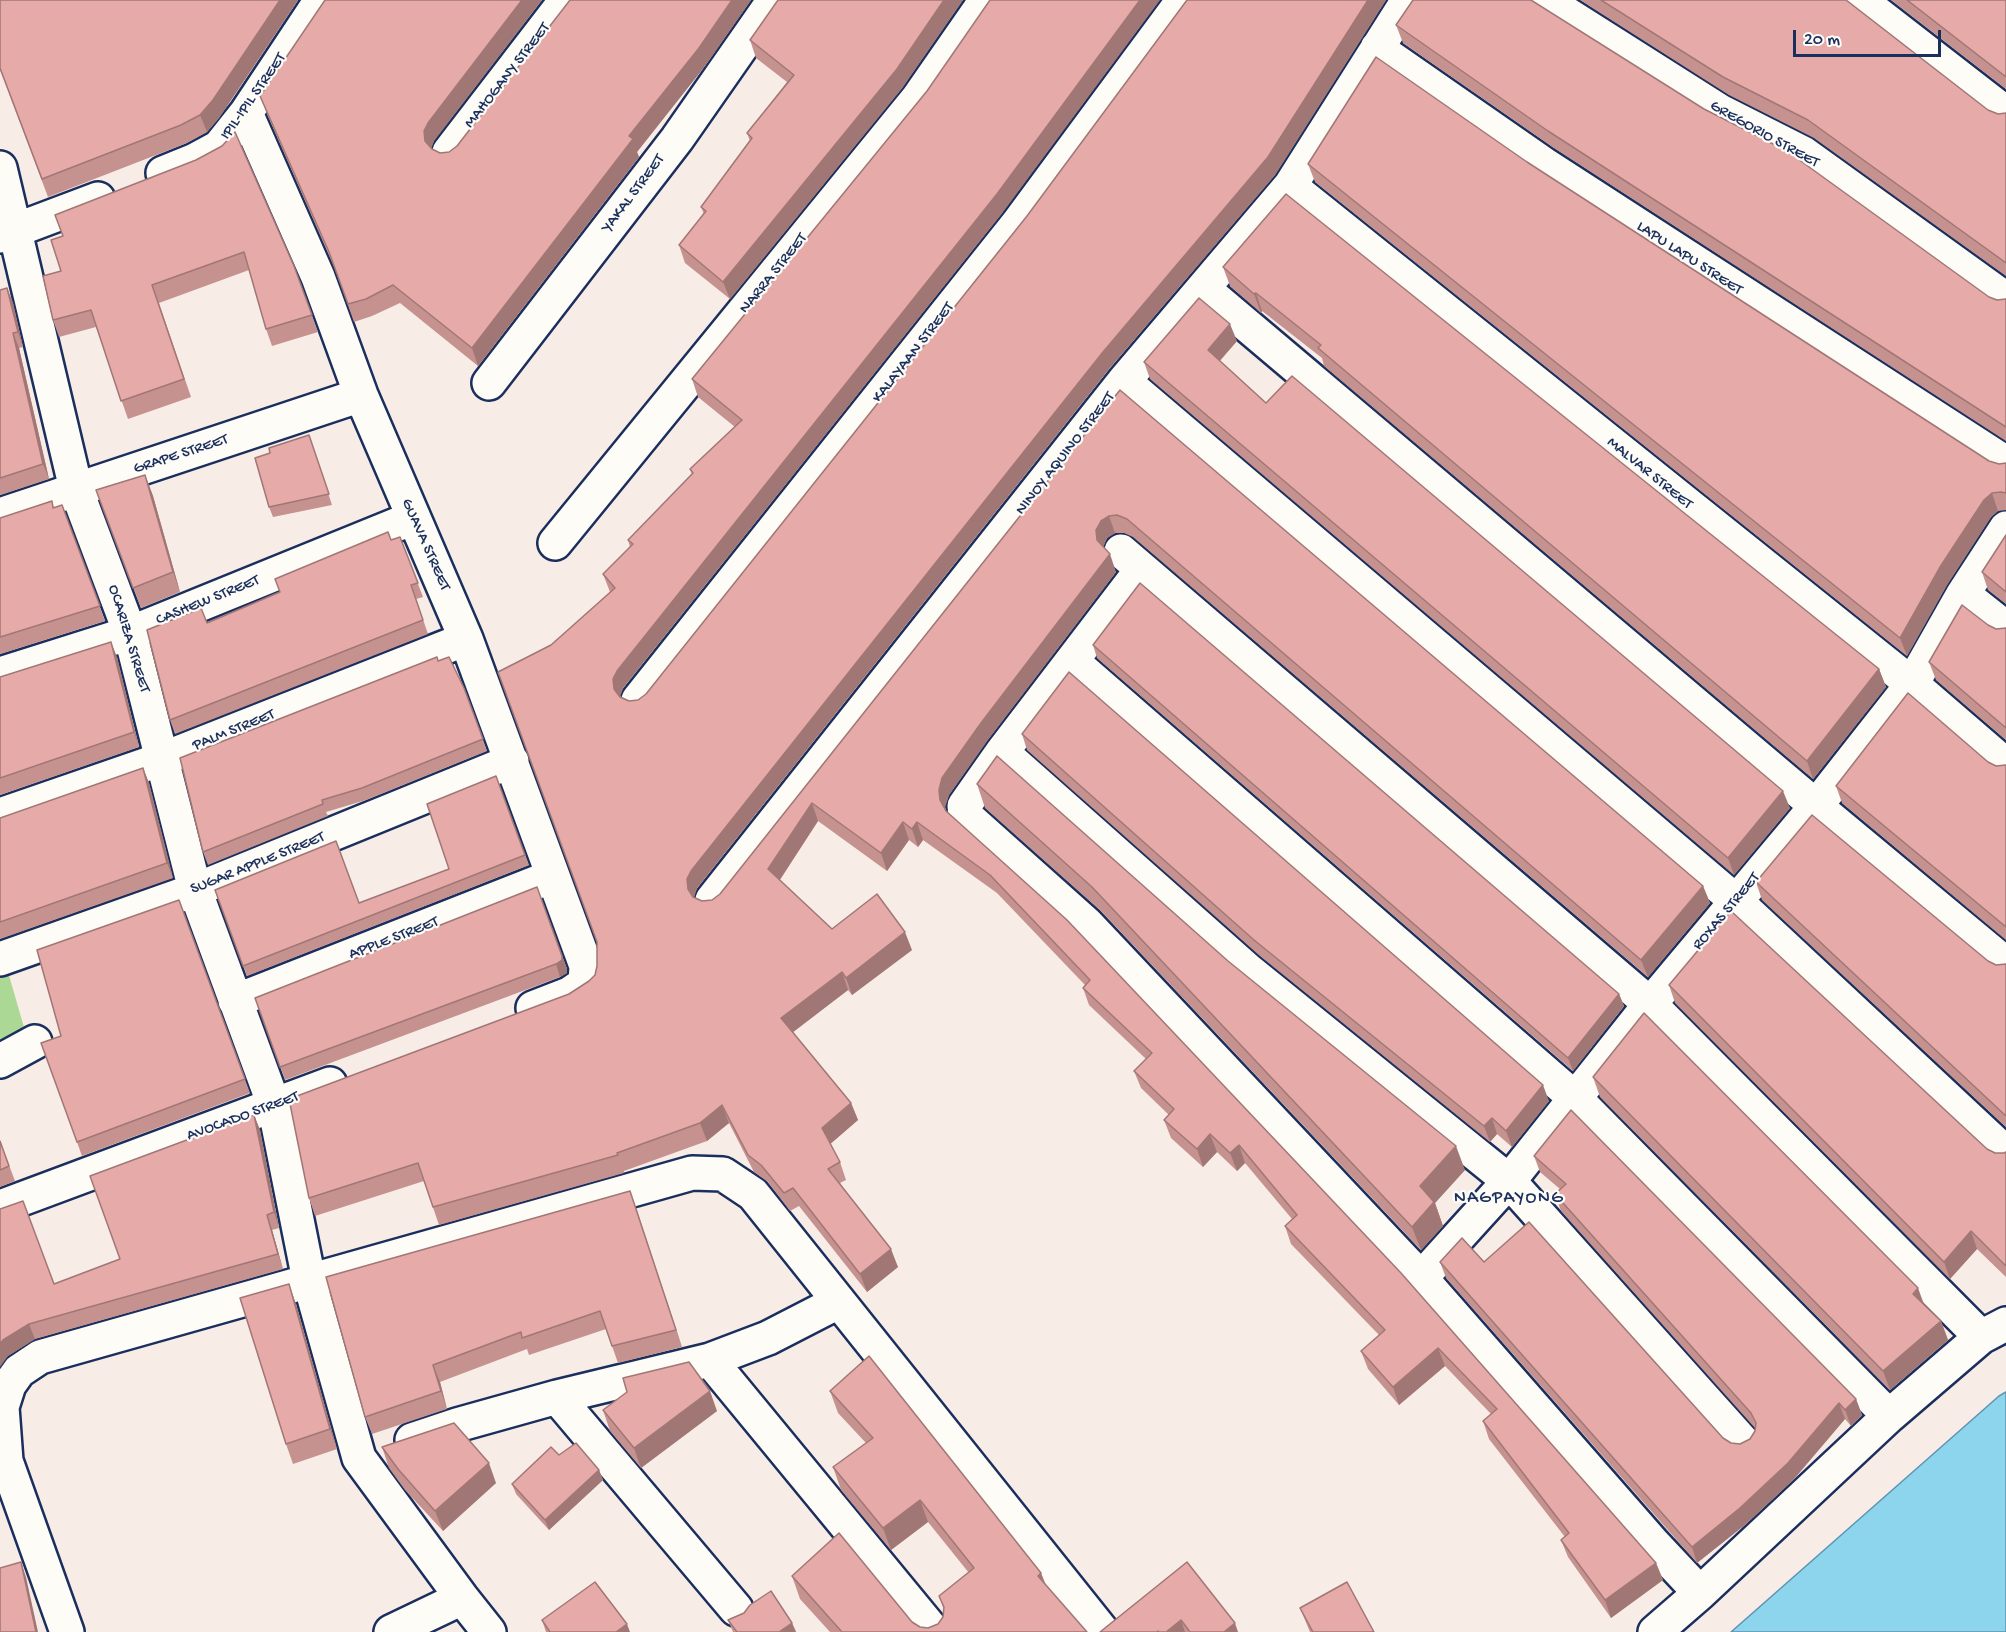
<!DOCTYPE html>
<html>
<head>
<meta charset="utf-8">
<style>
	body { margin:0 }
	#map { position:relative; width:2006px; height:1632px; overflow:hidden; background:#f8ece7; font-family:"Gochi Hand",sans-serif }
	canvas { display:block }
	.scale { position:absolute; left:1793px; top:30px; width:148px; height:27px; box-sizing:border-box; border:3px solid #1b2f5e; border-top:0; padding-left:8px; font-size:18px; line-height:21px; white-space:nowrap; color:#1b2f5e; -webkit-text-stroke:4px #fdfcf7; paint-order:stroke }
</style>
</head>
<body>
<div id="map">
<canvas width="2006" height="1632"></canvas>
<div class="scale">20 m</div>
</div>
<script>
const g = document.querySelector('canvas').getContext('2d');
g.lineJoin = 'round';
function fill(path, color) {
  g.fillStyle = color;
  g.fill(path, 'evenodd');
}
function strokePath(path, color, width, dash) {
  g.strokeStyle = color;
  g.lineWidth = width;
  g.lineCap = dash ? 'butt' : 'round';
  g.setLineDash(dash || []);
  g.stroke(path);
}
function write(font, color, halo, rows, align = 'center') {
  g.font = font + ' "Gochi Hand",sans-serif';
  g.lineWidth = 4.5;
  g.setLineDash([]);
  g.textBaseline = 'middle';
  g.strokeStyle = halo;
  g.fillStyle = color;
  for (const [text, x, y, turn = 0] of rows) {
    g.save();
    g.translate(x, y);
    g.rotate((+turn || 0) * Math.PI / 180);
    g.textAlign = isNaN(turn) ? turn : align;
    if (halo) g.strokeText(text, 0, 0);
    g.fillText(text, 0, 0);
    g.restore();
  }
}
const green = new Path2D(`
	M6 965 32 1055 0 1065V966Z`);
const water = new Path2D(`
	M2006 1392V1632H1731L1999 1396Z`);
const minor = new Path2D(`
	M1545 0 1720 111 1803 153 2006 299
	M1860 0 2006 113
	M1377 48 1544 164 2006 463
	M246 113 318 277 361 395 466 639 586 966 585 983 569 994 533 1008
	M449 152 566 0
	M0 168 76 489 130 633 195 890 274 1105 309 1280 359 1458 462 1598 489 1632
	M163 173 195 160 219 147 246 113 321 0
	M1290 186 1912 684 2006 765
	M0 236 98 199
	M1204 289 1816 806 2006 964
	M1124 381 1736 901 2006 1153
	M489 383 677 139 774 0
	M0 515 361 395
	M555 543 918 98 986 0
	M1121 551 1650 1004 1981 1337
	M1142 569 1002 752 1248 970 1509 1181 1743 1442
	M1963 594 2006 628
	M1072 661 1576 1099 1889 1416
	M0 674 130 633 413 518
	M638 700 1018 223 1183 0
	M1002 752 964 806 965 815 1087 924 1421 1278 1654 1544 1700 1593
	M0 815 162 759 466 639
	M712 900 1124 381 1290 186 1408 0
	M0 959 195 890 512 761
	M235 1001 553 876
	M0 1061 35 1042
	M0 1207 330 1084
	M1421 1278 1509 1181 1650 1004 1816 806 1912 684 1963 594 2006 528
	M710 1360 934 1632
	M557 1397 736 1609
	M412 1440 457 1425 557 1397 710 1360 768 1338 838 1302
	M67 1632 6 1461 2 1407 9 1385 19 1371 40 1357 692 1173 723 1174 753 1194 1103 1632
	M391 1632 462 1598
	M1655 1632 1700 1593 1889 1416 1981 1337 2006 1324`);
const wall = new Path2D(`
	M0 0H298L219 118 207 132 187 143 48 197 0 70Z
	M570 0H751L705 66 637 152 639 157 478 366 400 303 372 316 354 322 335 269 267 114 260 96 434 141 431 148 432 149 440 153 449 152 457 146Z
	M1187 0H1386L1275 175 1109 369 697 888 694 897 702 901 712 900 720 894 1120 390 1703 886 1710 903 1648 977 1133 537 1124 533H1115L1107 538 1103 547 1116 572 987 741 949 795 945 807 946 811 1656 1563 1663 1580 1611 1618 1568 1557 1561 1540 1565 1537 1489 1439 1483 1421 1491 1414 1445 1366 1399 1405 1368 1369 1361 1351 1379 1335 1291 1244 1285 1226 1292 1219 1245 1163 1237 1171 1217 1152 1203 1167 1171 1138 1164 1120 1169 1115 1141 1088 1134 1071 1146 1059 1089 1005 1083 988 1085 985 997 893 923 840 918 847 909 840 887 871 818 821 780 880 832 929 912 950 852 995 848 990 793 1032 851 1103 858 1120 830 1144 840 1162 846 1180 840 1183 898 1267 867 1292 799 1206 790 1211 768 1182 754 1172 729 1123 707 1141 624 1171V1173L439 1225 424 1181 315 1216 309 1198 569 994 589 981 595 975 597 966V942L551 645 610 592 603 574 630 547 628 540 692 474 690 469 735 427 698 397 692 379 927 91 1003 212 623 688 620 696 629 701 638 700 646 694 1027 216Z
	M1580 0H1846L1988 110 1998 114 2006 113V276L1814 138 1729 95Z
	M1891 0H2006V89Z
	M1396 25 1989 297 1997 300 2006 299V441L1554 148 1403 43Z
	M750 40 903 87 730 299 685 263 679 245 704 214 701 207 750 141 747 133 787 82 756 58Z
	M196 160 294 266 318 332 272 346 266 329 249 270 159 303 191 397 128 419 96 327 59 337 53 320 61 271 63 236Z
	M1527 162 1989 461 1999 464 2006 463V510L1998 511 1991 517 1947 585 1907 656 1315 182 1308 164Z
	M1223 267 1879 669 1886 687 1813 779 1324 366 1322 358 1262 311 1261 313 1230 286Z
	M7 288 13 303 23 347 19 348 49 479 0 495V290Z
	M1237 341 1220 361 1266 403 1790 808 1734 875 1150 379 1144 362Z
	M309 435 332 505 273 517 269 507 270 453Z
	M145 475 153 496 180 592 141 608 96 490Z
	M52 501 54 508 62 505 105 621 0 654V518Z
	M2006 535V604L1988 590 1982 572Z
	M400 537 423 597 416 599 428 634 175 734 170 720 207 623 279 592Z
	M1988 625 1996 629 2006 628V740L1936 680 1929 662Z
	M1093 645 1619 994 1624 1006 1573 1071 1097 658Z
	M117 657 139 747 0 795V677Z
	M438 661 464 688 487 751 366 800 326 812 328 816 208 865 203 852Z
	M1022 734 1549 1101 1512 1147 1497 1134 1490 1142 1260 956 1027 750Z
	M1988 762 1996 766 2006 765V940L1842 803 1836 786Z
	M143 768 149 783 173 878 0 939V818Z
	M496 776 529 865 247 976 215 890 359 903 449 869Z
	M977 784 1228 961 1465 1170 1435 1203 1443 1226 1421 1250 1101 911 985 808Z
	M1756 882 1988 961 1996 965 2006 964V1127L1762 900Z
	M537 887 567 969V973L560 977 285 1080 255 998Z
	M179 900 250 1093 82 1156 41 1043 61 1036Z
	M1669 985 1995 1153H2004L2006 1152V1277L1977 1249 1950 1279 1675 1003Z
	M1593 1077 1941 1321 1948 1340 1890 1390 1600 1097Z
	M254 1115 260 1130 279 1228 272 1230 283 1269 35 1339 8 1356 54 1284 120 1259Z
	M0 1141 15 1181 0 1187Z
	M1534 1156 1856 1399 1862 1415 1851 1426 1845 1419 1794 1479 1746 1524 1697 1563 1446 1278 1440 1262H1484L1723 1438 1731 1443 1740 1444 1750 1439 1755 1431V1428L1561 1211 1555 1194 1560 1189 1540 1172Z
	M636 1208 682 1347 618 1363 606 1329 529 1355 527 1349 440 1382 447 1409 372 1434 365 1417Z
	M296 1304 337 1449 293 1464 286 1444Z
	M830 1391 1041 1573 1046 1585 1087 1632H830L800 1599 792 1576 912 1622 920 1627 928 1628 938 1624 943 1617 944 1610 939 1596 969 1573 928 1522 891 1550 841 1490 833 1467 866 1443 838 1413Z
	M603 1410 717 1411 641 1468 610 1431Z
	M382 1447 496 1483 443 1531 405 1490 389 1468Z
	M599 1470 603 1480 549 1530 516 1494 512 1484Z
	M1187 1562 1238 1632H1100Z
	M1300 1608 1374 1632H1310Z
	M542 1620 630 1632H546Z
	M728 1620 792 1623 796 1632H733Z`);
const shadedWall = new Path2D(`
	M280 0H298L219 118 207 132 200 115Z
	M522 0H542L434 141 431 149 425 141 424 131 428 123Z
	M732 0H751L705 66 637 152 639 157 478 366 472 348 629 136Z
	M944 0H963L903 87 730 299 723 282Z
	M1140 0H1160L1003 212 623 688 620 697 614 689 613 679 617 671Z
	M1368 0H1386L1275 175 1109 369 697 888 694 897 688 889 687 879 691 871Z
	M7 288 13 303 23 347 18 332Z
	M1256 293 1262 311 1261 313 1254 294Z
	M1230 324 1237 341 1214 367 1208 350Z
	M13 333 19 348 49 479 43 464Z
	M145 475 153 496 180 592 173 572Z
	M1992 493 1998 511 1991 517 1947 585 1907 656 1900 638 1940 567 1984 500Z
	M1109 516 1115 533 1107 538 1103 548 1097 540 1096 530 1101 521Z
	M1110 554 1116 572 987 741 949 795 945 807 947 818 940 800 939 790 942 778 981 723Z
	M111 642 117 657 139 747 134 732Z
	M1879 669 1886 687 1813 779 1807 761Z
	M143 768 149 783 173 878 167 863Z
	M1783 791 1790 808 1734 875 1728 858Z
	M812 803 818 821 775 887 768 869Z
	M903 822 909 840 887 871 881 853Z
	M917 822 923 840 918 847 912 829Z
	M1703 886 1710 903 1648 977 1641 960Z
	M905 932 912 950 852 995 846 978Z
	M562 956 567 969V973L560 977 556 964Z
	M842 972 848 990 788 1036 781 1018Z
	M1619 994 1624 1006 1573 1071 1568 1058Z
	M1543 1085 1549 1101 1512 1147 1506 1131Z
	M851 1103 858 1120 828 1146 822 1128Z
	M722 1105 729 1123 707 1141 700 1123Z
	M254 1115 260 1130 279 1228 274 1212Z
	M1492 1118 1497 1134 1490 1142 1484 1126Z
	M1210 1134 1217 1152 1203 1167 1197 1149Z
	M1239 1145 1245 1163 1237 1171 1230 1153Z
	M1456 1146 1465 1170 1435 1203 1443 1226 1421 1250 1412 1227 1420 1186Z
	M630 1191 636 1208 682 1347 676 1330Z
	M267 1215 272 1230 283 1269 278 1254Z
	M1971 1231 1977 1249 1950 1279 1944 1262Z
	M891 1249 898 1267 867 1292 860 1274Z
	M289 1284 296 1304 337 1449 330 1429Z
	M1918 1288 1925 1307 1913 1294Z
	M1941 1321 1948 1340 1890 1390 1883 1371Z
	M29 1324 35 1339 8 1356 0 1367V1344L3 1340Z
	M1438 1348 1445 1366 1399 1405 1393 1387Z
	M433 1365 440 1382 447 1409 441 1391Z
	M710 1391 717 1411 641 1468 634 1448Z
	M1856 1399 1862 1415 1851 1426 1845 1410Z
	M1839 1403 1845 1419 1794 1479 1746 1524 1697 1563 1692 1547Z
	M489 1463 496 1483 443 1531 435 1511Z
	M599 1470 603 1480 549 1530 545 1520Z
	M920 1500 928 1522 891 1550 883 1528Z
	M21 1562 26 1577 38 1632H36Z
	M1656 1563 1663 1580 1611 1618 1605 1600Z
	M1041 1573 1049 1595 1038 1576Z
	M1181 1620 1185 1632H1166Z
	M792 1623 796 1632H779Z
	M1235 1623 1238 1632H1224Z
	M627 1624 630 1632H616Z`);
const building = new Path2D(`
	M0 0H280L213 100 200 115 181 125 42 179 0 68Z
	M325 0H522L428 123 424 131 425 141 432 149 440 153 449 152 457 146 570 0H732L699 48 629 136 633 139 472 348 393 285 366 299 348 304 329 252 260 96Z
	M778 0H944L897 69 723 282 679 245 706 211 701 207 752 138 747 133 794 75 750 40Z
	M990 0H1140L997 194 617 671 613 679 614 689 620 697 629 701 638 700 646 694 1027 216 1187 0H1368L1268 157 1103 352 691 871 687 879 688 889 693 897 702 901 712 900 720 894 1120 390 1703 886 1641 960 1127 519 1117 515 1109 516 1101 521 1096 530 1097 540 1110 554 981 723 942 778 939 790 940 800 946 811 1067 920 1401 1273 1656 1563 1605 1600 1561 1540 1569 1533 1483 1421 1497 1409 1438 1348 1393 1387 1361 1351 1385 1330 1285 1226 1297 1215 1239 1145 1230 1153 1210 1134 1197 1149 1164 1120 1174 1109 1134 1071 1152 1053 1083 988 1090 980 990 875 917 822 912 829 903 822 881 853 812 803 768 869 832 929 877 894 905 932 846 978 842 972 781 1018 851 1103 822 1128 840 1162 828 1169 891 1249 860 1274 793 1188 784 1193 761 1165 748 1155 722 1105 700 1123 617 1153 618 1155 433 1207 418 1163 309 1198 289 1099 569 994 589 981 595 975 597 966V942L498 672 551 645 615 588 603 574 633 544 628 540 693 473 690 469 742 420 692 379 927 91Z
	M1413 0H1531L1704 109 1787 151 1989 297 1997 300 2006 299V427L1548 131 1396 25Z
	M1601 0H1846L1988 110 1998 114 2006 113V263L1808 120 1723 77Z
	M1907 0H2006V77Z
	M1376 57 1527 162 1989 461 1999 464 2006 463V493L2001 492 1992 493 1984 500 1940 567 1900 638 1308 164Z
	M235 132 294 266 312 315 266 329 244 252 152 285 184 379 121 401 91 310 53 320 43 276 61 271 51 240 63 236 55 215 196 160 222 146Z
	M1286 194 1879 669 1807 761 1318 348 1321 345 1256 293 1254 294 1223 267Z
	M7 288 18 332 13 333 43 464 0 478V290Z
	M1199 298 1230 324 1208 350 1266 403 1292 376 1783 791 1728 858 1144 362Z
	M309 435 329 494 269 507 255 458 270 453 269 448Z
	M145 475 173 572 133 588 96 490Z
	M52 501 53 508 62 505 100 606 0 637V518Z
	M388 532 391 540 400 537 418 583 411 585 423 620 170 720 147 630 201 608 207 623 280 592 275 579Z
	M2006 535V592L1982 572Z
	M1140 583 1619 994 1568 1058 1093 645Z
	M1962 605 1988 625 1996 629 2006 628V728L1929 662Z
	M111 642 134 732 0 778V677Z
	M437 657 438 661 449 657 464 688 483 739 362 788 322 800 323 804 203 852 180 758Z
	M1069 672 1543 1085 1506 1131 1492 1118 1484 1126 1254 940 1022 734Z
	M1908 693 1988 762 1996 766 2006 765V927L1836 786Z
	M997 756 1228 961 1456 1146 1420 1186 1434 1202 1412 1227 1092 887 977 784Z
	M143 768 167 863 0 922V818Z
	M496 776 525 855 243 966 215 890 336 841 359 903 449 869 427 804Z
	M1812 815 1988 961 1996 965 2006 964V1116L1756 882Z
	M537 887 562 956V960L556 964 280 1067 255 998Z
	M179 900 245 1079 77 1142 41 1043 61 1036 37 950Z
	M1731 911 1987 1149 1995 1153H2004L2006 1152V1266L1971 1231 1944 1262 1669 985Z
	M1644 1013 1918 1288 1913 1294 1941 1321 1883 1371 1593 1077Z
	M1571 1110 1856 1399 1845 1410 1839 1403 1788 1463 1740 1508 1692 1547 1440 1262 1462 1238 1484 1262 1529 1222 1723 1438 1731 1443 1740 1444 1750 1439 1755 1431 1756 1423 1751 1413 1555 1194 1566 1184 1534 1156Z
	M254 1115 274 1212 267 1215 278 1254 29 1324 3 1340 0 1344V1209L23 1201 54 1284 120 1259 90 1176Z
	M0 1141 9 1166 0 1170Z
	M630 1191 676 1330 612 1346 600 1311 522 1338 521 1332 433 1365 441 1391 365 1417 326 1277Z
	M289 1284 330 1429 286 1444 240 1298Z
	M869 1356 1041 1573 1038 1576 1087 1632H842L792 1576 839 1533 912 1622 920 1627 928 1628 938 1624 943 1617 944 1607 939 1596 974 1568 920 1500 883 1528 833 1467 873 1438 830 1391Z
	M689 1362 710 1391 634 1448 603 1410 627 1392 623 1378Z
	M454 1423 489 1463 435 1511 398 1469 382 1447Z
	M576 1443 599 1470 545 1520 512 1484 551 1447 559 1455Z
	M21 1562 36 1632H0V1568Z
	M1187 1562 1235 1623 1224 1632H1190L1181 1620 1166 1632H1159L1158 1631 1157 1632H1100Z
	M595 1582 627 1624 616 1632H550L542 1620Z
	M1347 1582 1374 1632H1313L1300 1608Z
	M771 1591 792 1623 779 1632H737L728 1620 744 1613 750 1605Z`);
const streetNames = [
	["MAHOGANY STREET",508,76,-52],
	["IPIL-IPIL STREET",254,97,-55],
	["GREGORIO STREET",1764,135,29],
	["YAKAL STREET",634,194,-53],
	["LAPU LAPU STREET",1689,259,33],
	["NARRA STREET",774,274,-51],
	["KALAYAAN STREET",914,353,-52],
	["NINOY AQUINO STREET",1066,454,-52],
	["GRAPE STREET",181,455,-18],
	["MALVAR STREET",1649,474,39],
	["GUAVA STREET",425,545,66],
	["CASHEW STREET",208,601,-22],
	["OCARIZA STREET",128,639,73],
	["PALM STREET",234,731,-22],
	["SUGAR APPLE STREET",258,864,-22],
	["ROXAS STREET",1727,912,-50],
	["APPLE STREET",394,939,-21],
	["AVOCADO STREET",243,1117,-20]
];
const neighbourhoodNames = [
	["NAGPAYONG",1509,1199]
];
fill(green, '#acd896');
fill(water, '#8cd5ed');
strokePath(water, '#5f93b4', 1.5);
strokePath(minor, '#1b2f5e', 38);
strokePath(minor, '#fdfcf7', 33);
fill(wall, '#c69290');
fill(shadedWall, '#a17776');
fill(building, '#e6aaa8');
strokePath(building, '#a17776', 1.5);
write('16px', '#1b2f5e', '#fdfcf7', streetNames);
g.letterSpacing = '1.5px';
write('18px', '#1b2f5e', '#fdfcf7', neighbourhoodNames);
g.letterSpacing = '0px';
</script>
</body>
</html>
